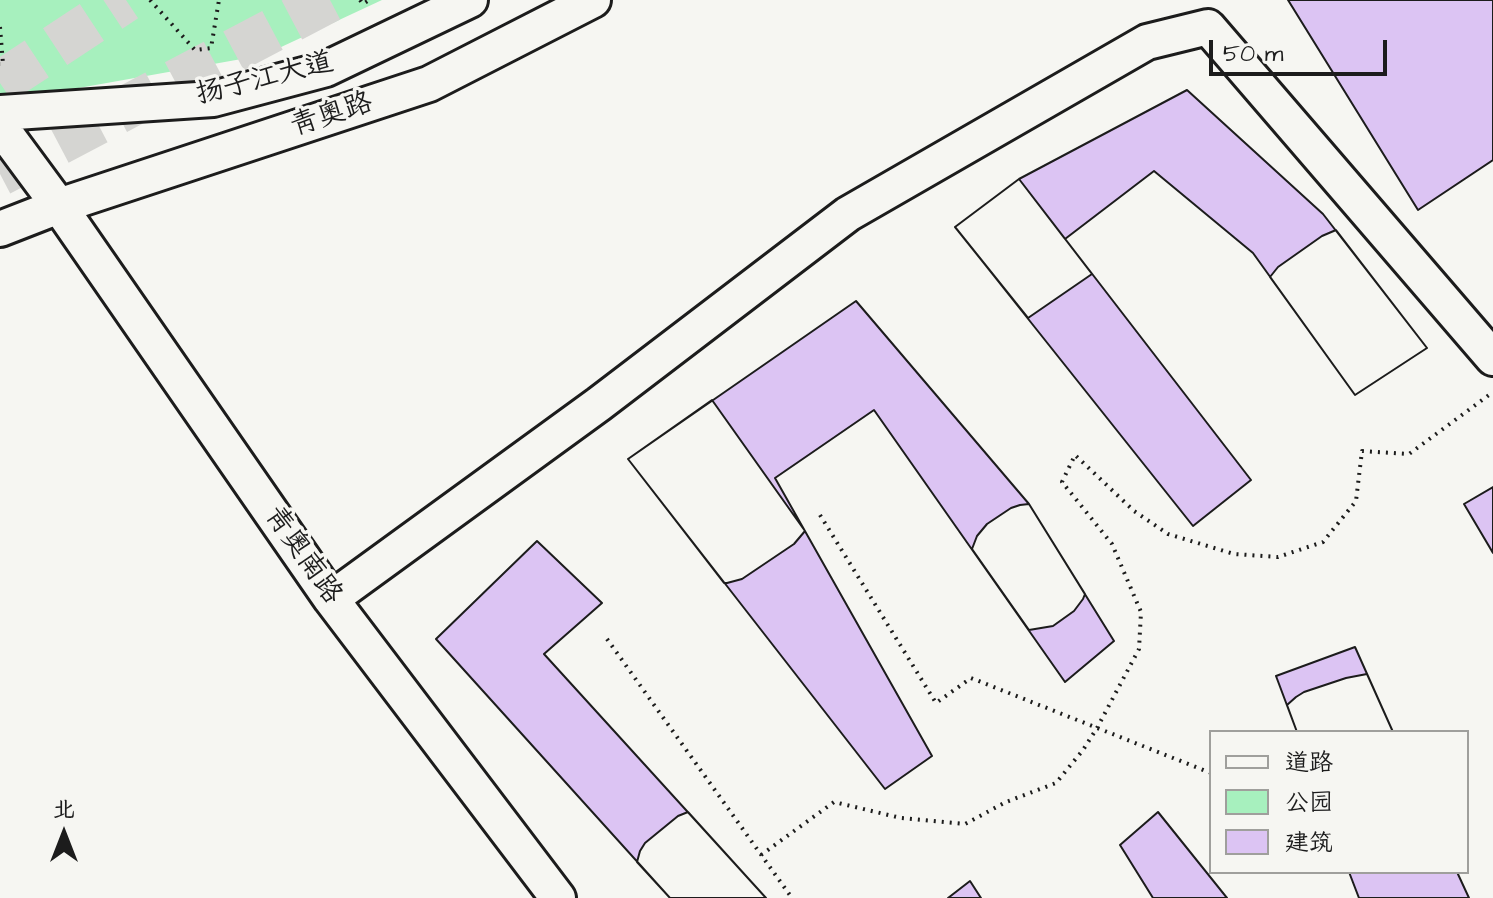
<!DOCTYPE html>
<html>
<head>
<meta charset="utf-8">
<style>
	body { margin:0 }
	#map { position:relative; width:1493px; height:898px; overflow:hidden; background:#f6f6f2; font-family:"Architects Daughter","LXGW WenKai TC",sans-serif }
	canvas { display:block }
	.legend { position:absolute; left:1209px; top:730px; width:260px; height:144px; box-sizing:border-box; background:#f6f6f2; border:2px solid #9f9f9c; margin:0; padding:10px 14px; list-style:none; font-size:24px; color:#1c1c1c }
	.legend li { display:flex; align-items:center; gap:16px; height:40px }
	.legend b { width:40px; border:2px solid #9f9f9c }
	.north { position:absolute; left:24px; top:794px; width:80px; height:80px; -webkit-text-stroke:6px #f6f6f2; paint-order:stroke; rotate:0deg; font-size:22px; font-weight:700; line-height:32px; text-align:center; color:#1c1c1c }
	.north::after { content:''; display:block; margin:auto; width:28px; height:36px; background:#1c1c1c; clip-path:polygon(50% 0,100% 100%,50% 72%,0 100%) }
	.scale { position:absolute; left:1209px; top:40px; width:178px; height:36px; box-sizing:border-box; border:4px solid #1c1c1c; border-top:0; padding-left:10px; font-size:24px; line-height:28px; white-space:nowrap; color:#1c1c1c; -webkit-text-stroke:6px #f6f6f2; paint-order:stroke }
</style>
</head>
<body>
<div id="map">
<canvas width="1493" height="898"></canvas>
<ul class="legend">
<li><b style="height:10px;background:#f6f6f2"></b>道路</li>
<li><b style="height:22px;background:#a7f0be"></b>公园</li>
<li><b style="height:22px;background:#dcc4f3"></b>建筑</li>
</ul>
<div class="north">北</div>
<div class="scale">50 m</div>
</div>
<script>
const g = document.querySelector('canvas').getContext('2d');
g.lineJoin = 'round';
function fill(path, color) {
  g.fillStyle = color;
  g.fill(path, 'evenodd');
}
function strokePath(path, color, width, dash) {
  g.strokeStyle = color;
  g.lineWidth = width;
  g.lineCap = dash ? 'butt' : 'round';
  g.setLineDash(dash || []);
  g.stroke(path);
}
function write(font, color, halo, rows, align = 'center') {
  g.font = font + ' "Architects Daughter","LXGW WenKai TC",sans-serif';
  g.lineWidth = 7;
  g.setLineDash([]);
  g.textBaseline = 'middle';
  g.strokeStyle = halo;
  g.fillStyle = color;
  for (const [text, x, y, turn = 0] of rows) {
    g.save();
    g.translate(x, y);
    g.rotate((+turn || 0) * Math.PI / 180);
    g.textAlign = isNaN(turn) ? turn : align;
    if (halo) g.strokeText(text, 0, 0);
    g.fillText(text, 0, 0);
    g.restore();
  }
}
const green = new Path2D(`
	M0 0H382L264 55 0 102Z`);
const building = new Path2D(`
	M1288 0H1493V160L1418 210Z
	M1187 90 1323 214 1427 348 1355 395 1253 253 1154 171 1065 239 1019 179Z
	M1019 179 1251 480 1193 526 955 227Z
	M1019 179 1092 274 1028 318 955 227Z
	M1336 230 1427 348 1355 395 1270 277 1278 267 1322 236Z
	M856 301 1029 504 1114 641 1065 682 874 410 775 478 932 756 885 789 628 459Z
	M712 400 805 531 794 544 742 579 727 583H724L628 459Z
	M1493 487V553L1464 504Z
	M1029 504 1085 594 1083 599 1074 611 1053 626 1029 630 972 549 977 536 987 524 1011 508 1020 505Z
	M537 541 602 603 544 654 766 898H670L436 639Z
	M1355 647 1393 732H1297L1276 676Z
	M1367 674 1393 732H1297L1287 705 1296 697 1304 692 1346 678Z
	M688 812 766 898H670L637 862 640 851 645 843 678 816Z
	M1158 812 1227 898H1153L1120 845Z
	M1349 872H1457L1469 898H1359Z
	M970 881 981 898H948Z`);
const highwayTunnel = new Path2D(`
	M0 83 126 0
	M0 174 330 0`);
const path = new Path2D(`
	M150 0 195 50 211 48 219 0
	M360 0 363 4 369 0
	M0 27 3 64H0
	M820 515 936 703 971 678 1211 773
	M607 639 792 898
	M761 855 834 802 901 818 965 824 1006 802 1056 783 1083 750 1097 728 1139 649 1141 612 1112 544 1062 482 1075 455 1134 511 1168 534 1234 554 1278 557 1323 542 1356 501 1362 451 1409 454 1493 392`);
const minor = new Path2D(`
	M0 113 213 99 326 69 470 0
	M0 126 59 206 331 599 558 898
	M0 229 59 206 429 84 593 0
	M331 599 599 404 848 214 1147 42 1208 27 1493 358`);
const streetNames = [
	["扬子江大道",265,80,-14],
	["青奥路",332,116,-18],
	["青奥南路",302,556,55]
];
fill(green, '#a7f0be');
fill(building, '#dcc4f3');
strokePath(building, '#1c1c1c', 2);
strokePath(highwayTunnel, '#d5d5d2', 44, [44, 22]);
strokePath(minor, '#1c1c1c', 40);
strokePath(path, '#1c1c1c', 4, [2, 6]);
strokePath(minor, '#f6f6f2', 34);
write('28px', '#1c1c1c', '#f6f6f2', streetNames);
</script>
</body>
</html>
